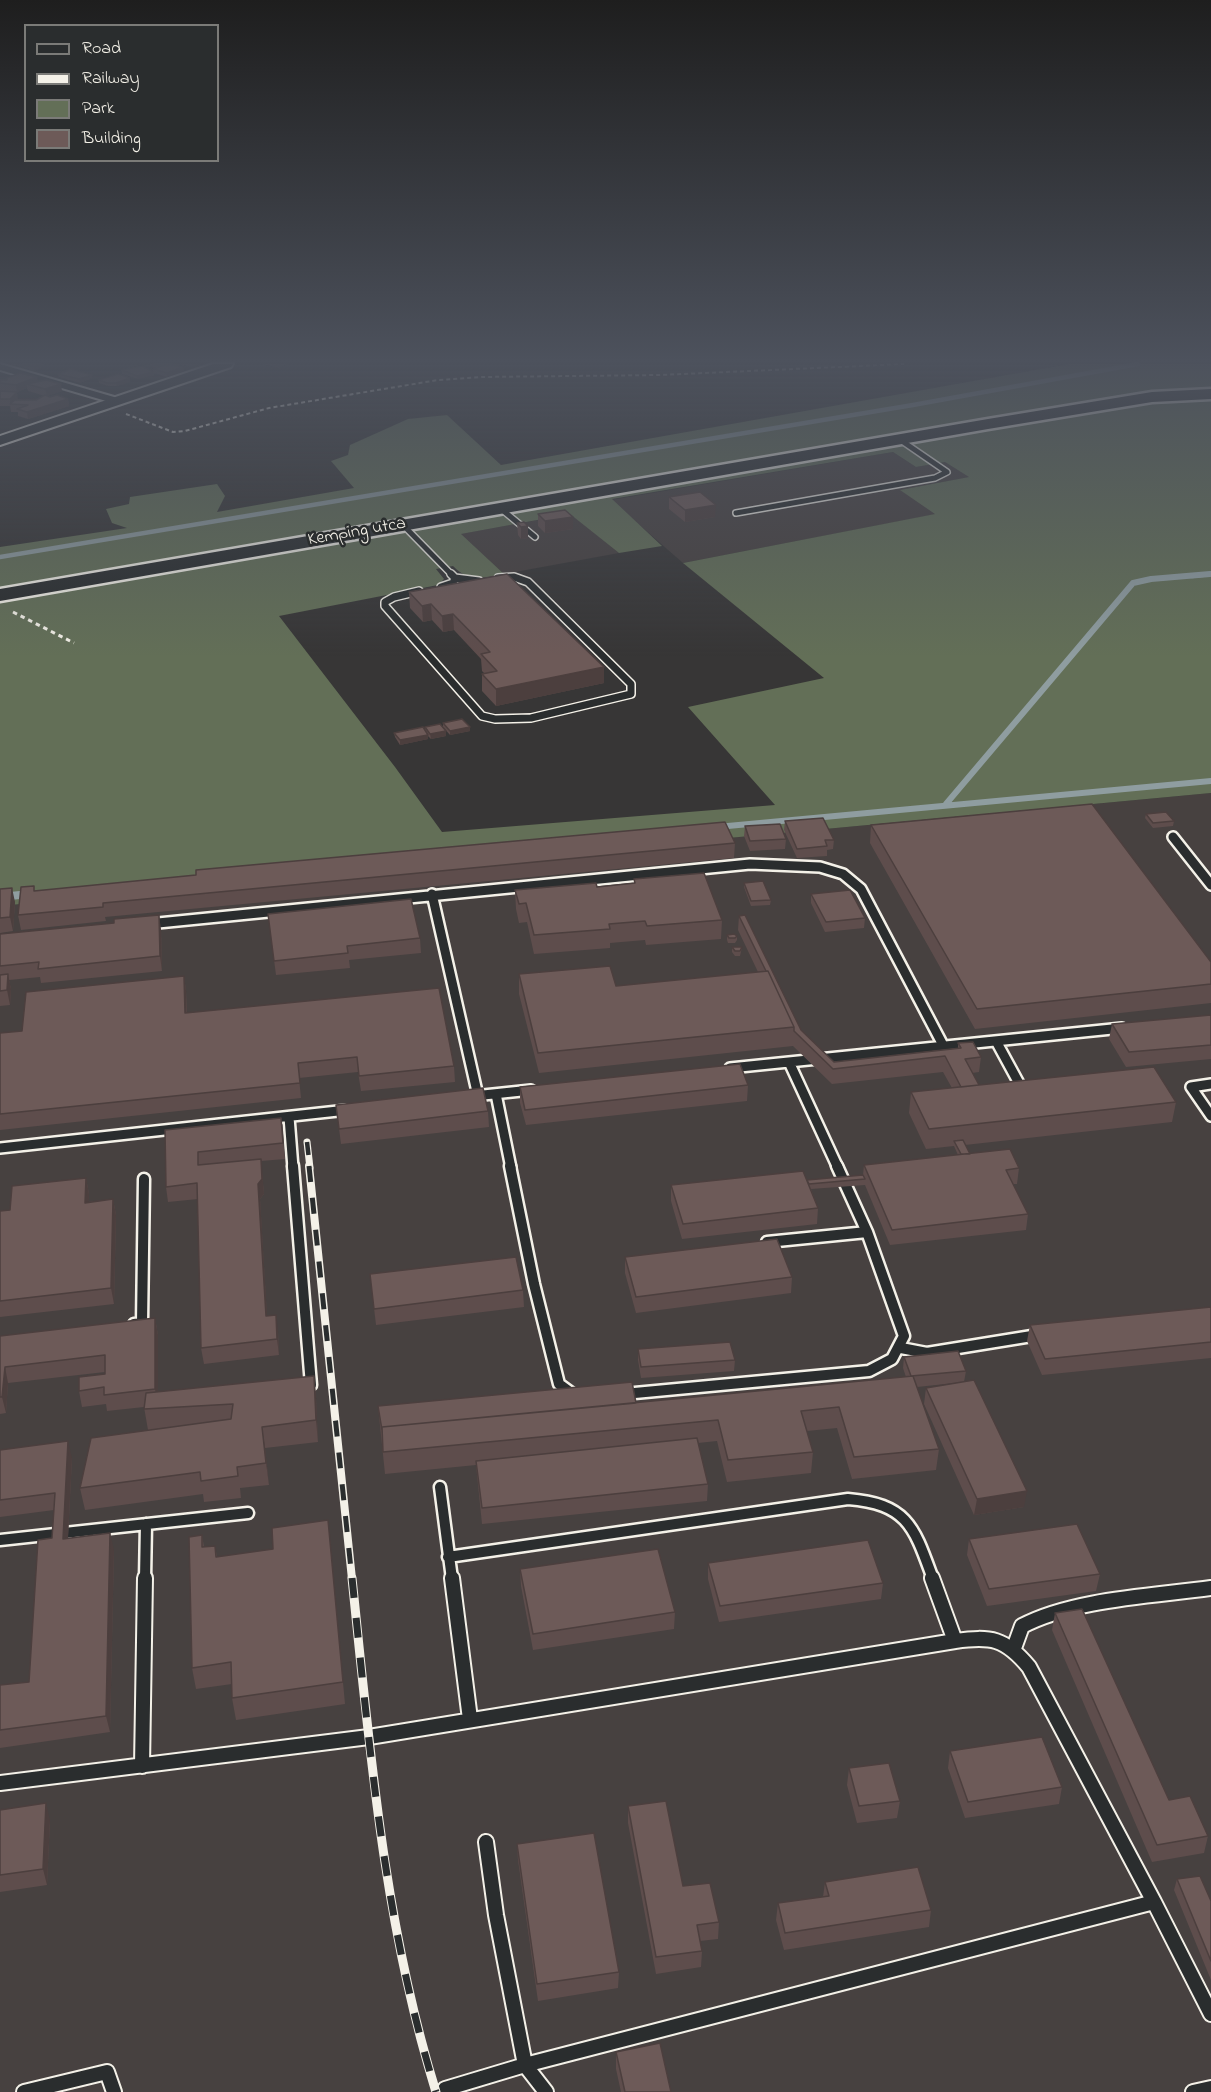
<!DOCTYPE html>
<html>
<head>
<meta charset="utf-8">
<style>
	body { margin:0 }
	#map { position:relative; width:1211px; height:2092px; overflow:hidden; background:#373636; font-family:"Indie Flower",sans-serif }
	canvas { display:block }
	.legend { position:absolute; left:24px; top:24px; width:195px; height:138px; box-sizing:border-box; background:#2a2d2e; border:2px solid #7b7b78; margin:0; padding:8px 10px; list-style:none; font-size:18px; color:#f4f1e8 }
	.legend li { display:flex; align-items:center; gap:12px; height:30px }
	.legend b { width:30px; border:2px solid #7b7b78 }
</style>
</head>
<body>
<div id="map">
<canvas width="1211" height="2092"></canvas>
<ul class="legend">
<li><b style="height:8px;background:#2a2d2e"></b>Road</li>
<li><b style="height:8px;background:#f4f1e8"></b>Railway</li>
<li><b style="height:16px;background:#636f57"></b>Park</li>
<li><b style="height:16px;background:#6d5a58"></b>Building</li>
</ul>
</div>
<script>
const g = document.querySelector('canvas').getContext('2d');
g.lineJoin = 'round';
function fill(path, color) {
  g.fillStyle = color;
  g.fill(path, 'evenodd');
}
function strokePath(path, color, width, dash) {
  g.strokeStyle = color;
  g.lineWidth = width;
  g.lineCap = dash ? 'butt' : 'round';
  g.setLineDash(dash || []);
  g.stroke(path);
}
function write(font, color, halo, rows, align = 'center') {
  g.font = font + ' "Indie Flower",sans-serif';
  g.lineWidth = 5;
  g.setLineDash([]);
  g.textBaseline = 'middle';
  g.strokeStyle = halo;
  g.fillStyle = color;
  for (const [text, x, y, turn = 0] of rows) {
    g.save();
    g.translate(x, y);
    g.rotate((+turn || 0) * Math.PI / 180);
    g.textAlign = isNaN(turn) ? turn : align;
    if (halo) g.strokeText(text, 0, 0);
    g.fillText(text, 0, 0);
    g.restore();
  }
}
const built = new Path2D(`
	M893 452 916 467 945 462 970 477 901 490 937 514 683 563 611 500Z
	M571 514 619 553 504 574 460 534Z
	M1211 793V2092H0V906Z`);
const green = new Path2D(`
	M1069 364H1211V793L0 906V547L127 528 112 523 106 509 129 504 130 497 217 484 225 496 217 512 354 488 331 461 348 455 350 445 408 419 447 415 501 465ZM893 452 916 467 945 462 969 477 900 490 935 514 683 563 824 678 688 707 775 805 442 832 395 767 279 616 438 585 444 579 436 569 453 566C470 583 482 578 504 574L461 534 570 514 619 553 662 546 612 499Z`);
const streamFar2 = new Path2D(`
	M0 557 913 405 1138 364
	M1192 576 1211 574`);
const streamFar1 = new Path2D(`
	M946 804 1133 583 1151 579 1210 574
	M717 827 1211 781`);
const stream = new Path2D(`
	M0 897 30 894`);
const pathFar1 = new Path2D(`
	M126 414 173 432 185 431 269 408 438 380 482 377 660 375 904 364`);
const path = new Path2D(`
	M13 612 74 643`);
const serviceFar4 = new Path2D(`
	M500 508 535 537
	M736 513 935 478 947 472 899 439
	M403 525 453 576`);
const serviceFar3 = new Path2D(`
	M455 578 479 581
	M441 587 453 583 455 578 451 574
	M419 591 394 597 385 602V606L482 716 495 719 531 718 631 694V684L528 582 514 577 498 578
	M1173 837 1175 839`);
const serviceFar2 = new Path2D(`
	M1173 837 1211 885
	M432 894 478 1096
	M148 924 750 864 820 867 843 874 861 889 944 1047
	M996 1041 1021 1087
	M789 1062 838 1168
	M730 1068 1122 1028
	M1211 1084 1191 1087 1211 1116
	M496 1094 511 1168
	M474 1096 531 1090
	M289 1117 293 1168
	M0 1148 347 1110`);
const serviceFar1 = new Path2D(`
	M293 1166 311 1385
	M510 1166 534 1284 559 1384 574 1395
	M767 1242 867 1232
	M134 1324 142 1323 144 1179
	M901 1348 927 1353 1038 1335
	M624 1394 869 1371 892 1359 904 1336 867 1232 837 1166
	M440 1487 452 1579
	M0 1540 248 1513
	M448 1557 848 1499C908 1504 914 1527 933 1579
	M145 1579 146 1524`);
const service = new Path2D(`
	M452 1578 470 1719
	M932 1578 955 1641
	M1014 1648 1022 1626C1073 1599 1153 1596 1211 1588
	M142 1766 145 1578
	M0 1783 369 1737 955 1641C991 1636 1005 1638 1029 1667L1154 1902
	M486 1842 496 1915 525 2065 546 2092
	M445 2089 525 2065 1154 1902 1211 2014
	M24 2092 107 2072 114 2092
	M1193 2092 1211 2088`);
const minor = new Path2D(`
	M0 364 121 399 123 401 117 404 113 403 0 370Z`);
const tertiary = new Path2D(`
	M213 364H233L231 367 0 445V436Z`);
const secondary = new Path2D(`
	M1211 389V399L1152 402 988 429 0 601V589L988 419 1152 392Z`);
const railFar2 = new Path2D(`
	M307 1142 310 1168`);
const railFar1 = new Path2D(`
	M309 1166 352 1579`);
const rail = new Path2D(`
	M352 1578C370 1751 384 1924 436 2092`);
const wall = new Path2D(`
	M10 364H44L42 365V367L34 371 19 366V364L15 366Z
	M150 364H198V365L191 367 180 364 177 366 183 367 184 371 167 377 154 373V375L138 379 122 374V370L153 372V369L156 368 150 366Z
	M262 364H287L279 368Z
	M58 374 92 378 80 383 59 377Z
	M37 377V381L62 391 47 396 68 399 69 406 28 419 18 416V412H11L10 406H0V392L18 399 36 400 45 396 28 391 27 388 17 392 0 391V380H7Z
	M130 378V382L117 386H108L99 383V380Z
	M669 497 715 517 685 522 669 509Z
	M538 514 573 517V529L545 533 538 526Z
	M524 522 528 538 521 539 518 535 517 523Z
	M409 592 604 667V683L496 706 482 691V674L484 673 482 671 481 659 454 630 443 632 432 620 423 622 410 608Z
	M443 723 470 731 450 735 443 727Z
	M425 727 446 736 431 739 428 736V739L400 745 395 737 394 733 425 730Z
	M1146 814 1174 821 1173 826 1153 828 1145 818Z
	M785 821 834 840 833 849 827 850V856L797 858 784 830Z
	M871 825 1211 962V1003L975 1029 870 843Z
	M745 826 786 839 785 849 750 851 744 836Z
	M735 843 734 858 105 917 106 921 21 930 18 915 35 891Z
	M634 879 722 920 721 939 646 945 645 940 610 943V948L534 954 527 922 519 923 516 909 515 890 597 887 634 883Z
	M744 883 771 900 770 905 751 906 744 887Z
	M0 889 15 902 13 931 0 933Z
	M811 894 865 918 864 928 825 932 811 903Z
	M268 914 420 938 421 953 349 960 350 968 276 975Z
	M739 916 801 1030 834 1062 958 1048V1043L981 1057 979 1072 972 1073 979 1085 1176 1102 1172 1122 965 1145 970 1154 1019 1168 1017 1184H1013L1028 1214 1026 1230 890 1245 865 1185 811 1189 818 1208 817 1224 682 1239 671 1201V1185L807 1180 863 1175 864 1165 958 1155 954 1146 926 1149 909 1113 911 1092 952 1088 943 1072 832 1084 793 1046 539 1073 519 994V974L616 986 758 972 738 930Z
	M161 929 162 971 41 983 40 977 9 980 11 989 10 1005 0 1006V934Z
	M727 935 737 936V940L735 943H728L727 940Z
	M732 947H742L740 956H735L732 952Z
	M184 976 186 991 187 1013 454 1066 455 1082 361 1091 358 1072 299 1078 301 1098 0 1130V1033L22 1031Z
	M1211 1015V1059L1126 1067 1109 1039 1112 1024Z
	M748 1085 747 1101 526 1125 520 1103V1087Z
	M336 1105 488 1111 489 1127 341 1144Z
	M281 1118 285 1159 261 1161 264 1194 260 1199 267 1316 278 1331 279 1355 204 1364 201 1348 198 1199 168 1202 166 1187 165 1130Z
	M86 1178 89 1194 88 1202 113 1199 116 1215 114 1304 0 1317V1211L10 1210Z
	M625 1257 792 1277 791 1293 636 1313 625 1273Z
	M370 1274 523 1290 524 1307 376 1325Z
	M1211 1307V1358L1042 1375 1027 1341 1030 1325Z
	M155 1318 158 1335V1392L314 1376 316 1398 318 1442 265 1448 269 1485 240 1488 241 1498 204 1502 203 1494 85 1510 80 1488 148 1430 144 1407 107 1411 106 1404 82 1407 79 1391 105 1374V1372L8 1383 6 1413 0 1414V1336Z
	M638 1349 735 1360 734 1371 641 1378 638 1360Z
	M904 1357 966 1371 964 1382 917 1387 939 1449 936 1470 852 1479 837 1428 807 1431 813 1452 811 1473 727 1482 717 1441 698 1443 708 1484 707 1501 482 1524 476 1465 385 1474 378 1406 636 1403 906 1377 903 1368Z
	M926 1388 1024 1507 974 1515 924 1404Z
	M0 1450 72 1458 68 1538 114 1550 110 1732 0 1748V1685L29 1682 52 1538 54 1510 0 1517Z
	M202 1535 204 1547 215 1546 217 1557 330 1542 345 1704 236 1720 232 1698V1684L196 1689 192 1668Z
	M969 1539 1100 1574 1096 1591 987 1606 967 1555Z
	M708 1563 883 1583 881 1599 719 1622 708 1579Z
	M520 1569 675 1612 674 1629 533 1650 521 1586Z
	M1055 1613 1169 1800 1208 1836 1204 1853 1152 1862 1052 1630Z
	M950 1751 1062 1787 1059 1804 965 1818 948 1768Z
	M849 1768 900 1801 897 1818 857 1823 847 1785Z
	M628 1806 683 1886 719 1922 718 1939 700 1941 702 1951 701 1967 656 1974 628 1823Z
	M0 1810 50 1820 47 1885 0 1892Z
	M517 1844 619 1972 618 1988 538 2001 518 1860Z
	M1177 1879 1211 1901V1980L1174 1890Z
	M825 1882 931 1910 929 1927 784 1950 776 1920 778 1903 823 1897Z
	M616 2052 671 2092H621L616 2069Z`);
const shadedWall = new Path2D(`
	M38 364H44L42 365V367L34 371V367Z
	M191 364H198V365L191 367Z
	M279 364H287L279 368Z
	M183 367 184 371 167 377V373Z
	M153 372 154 375 138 379 137 376Z
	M92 375V378L80 383 79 379Z
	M37 377 38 384H27V388L17 392 16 385Z
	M130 378V382L117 386 116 383Z
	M61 384 62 391 47 396 45 389Z
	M17 392 18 399 10 404V399Z
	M68 399 69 406 28 419 27 412Z
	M716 505 715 517 685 522V510Z
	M573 517V529L545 533V521Z
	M528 526V538L521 539V527Z
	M431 604 432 620 423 622 422 606Z
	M453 614 454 630 443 632 442 616Z
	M604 667V683L496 706V689Z
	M470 727V731L450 735V731Z
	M446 731V736L431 739 430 734Z
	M428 735V739L400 745V740Z
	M12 888 15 902 13 931 10 917Z
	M159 915 161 929 162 971 160 956Z
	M8 974 11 989 10 1005 7 990Z
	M184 976 186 991 187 1028 185 1013Z
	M261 1159 264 1194 260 1199 268 1332 266 1316 258 1184Z
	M86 1178 89 1194 88 1218 85 1203Z
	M113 1199 116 1215 114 1304 111 1288Z
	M276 1315 278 1331 279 1355 277 1339Z
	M155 1318 158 1335V1405L155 1389Z
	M5 1367 8 1383 6 1413 2 1397Z
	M314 1376 316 1398 318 1442 316 1420Z
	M262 1427 265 1448 269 1485 266 1463Z
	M68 1441 72 1458 67 1556 63 1539Z
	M1027 1491 1024 1507 974 1515 977 1499Z
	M110 1533 114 1550 110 1732 106 1716Z
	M46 1803 50 1820 47 1885 43 1869Z`);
const building = new Path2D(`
	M23 364H41L34 367Z
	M154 364H171L183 367 167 373 153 369 162 366Z
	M142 366 153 372 137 376 122 370Z
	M71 369 92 375 79 379 58 374Z
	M20 373 37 377 16 385 0 383V380H7V378Z
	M118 374 130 378 116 383H107L99 380Z
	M46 380 61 384 45 389 27 384Z
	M0 391 17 392 10 399H0Z
	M45 395 50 397 57 395 68 399 27 412 17 409 28 405 10 404 15 400H36Z
	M700 492 716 505 685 510 669 497Z
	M565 510 573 517 545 521 538 514Z
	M524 522 528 526 521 527 517 523Z
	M507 574 604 667 496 689 482 674 497 671 481 654 490 652 453 614 442 616 431 604 422 606 409 592Z
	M462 719 470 727 450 731 443 723Z
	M440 724 446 731 430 734 425 727Z
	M423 727 428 735 400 740 394 733Z
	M1092 804 1211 962V984L977 1009 871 825Z
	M1166 812 1174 821 1153 823 1146 814Z
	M823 818 834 840H825L827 846 797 849 785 821Z
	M725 822 735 843 103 903V907L18 915 21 887 34 886V891L196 875V870Z
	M780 824 786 839 750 841 745 826Z
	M704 873 722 920 647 926 645 921 609 924 610 929 534 935 526 903 519 904 515 890 596 883 597 887 635 883 634 879Z
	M763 881 771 900 751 901 744 883Z
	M12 888 10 917 0 918V889Z
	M850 890 865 918 826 922 811 894Z
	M411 899 420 938 347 946 348 953 274 961 268 914Z
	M159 915 160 956 38 969 39 962 0 966V934L114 923V919Z
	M745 915 801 1030 834 1062 961 1048 958 1043 973 1042 981 1057 965 1059 979 1085 961 1087 945 1056 833 1069 794 1031V1027L768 971H766L739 916Z
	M734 934 737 936 735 938H729L727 935Z
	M732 947H742L740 951H735Z
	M610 966 616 986 768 971 794 1027 538 1053 519 974Z
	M8 974 7 990 0 991V975Z
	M184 976 185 1013 439 988 454 1066 359 1076 357 1057 298 1063 300 1083 0 1114V1033L22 1031 26 992Z
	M1211 1015V1045L1129 1052 1112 1024Z
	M740 1064 748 1085 525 1110 520 1087Z
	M1154 1067 1176 1102 929 1129 911 1092Z
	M483 1088 488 1111 339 1129 336 1105Z
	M281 1118 283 1143 198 1152V1165L261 1159 262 1179 258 1184 266 1316 276 1315 277 1339 201 1348 197 1183 166 1187 165 1130Z
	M963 1140 970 1154H961L954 1141Z
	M1010 1149 1019 1168 1006 1170 1028 1214 892 1230 864 1165Z
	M803 1171 818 1208 683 1224 671 1185Z
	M863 1175 865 1179 809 1184 807 1180Z
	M86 1178 85 1203 113 1199 111 1288 0 1301V1211L10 1210 12 1186Z
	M777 1239 792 1277 636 1297 625 1257Z
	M516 1257 523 1290 374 1309 370 1274Z
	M1211 1307V1342L1045 1359 1030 1325Z
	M155 1318V1389L104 1395V1387L79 1391V1377L105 1374V1355L5 1367 2 1397H0V1336Z
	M730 1342 735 1360 641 1367 638 1349Z
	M958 1351 966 1371 911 1376 904 1357Z
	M314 1376 316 1420 262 1427 266 1463 237 1467 238 1476 201 1481 200 1472 80 1488 91 1438 231 1419 233 1404 144 1409 146 1393Z
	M913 1376 939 1449 854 1457 839 1407 801 1411 813 1452 728 1460 718 1420 383 1452 382 1427Z
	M974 1380 1027 1491 977 1499 926 1388Z
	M632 1382 636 1403 382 1427V1430L378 1406Z
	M697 1438 708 1484 482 1508 476 1461Z
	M68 1441 63 1539 110 1533 106 1716 0 1730V1685L29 1682 38 1540 52 1538 55 1493 0 1500V1450Z
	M328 1520 343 1682 232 1698 231 1662 192 1668 189 1537 202 1535V1547L215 1546 216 1557 273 1549 272 1528Z
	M1077 1524 1100 1574 989 1589 969 1539Z
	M868 1540 883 1583 720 1606 708 1563Z
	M658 1549 675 1612 533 1634 520 1569Z
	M1082 1609 1169 1800 1190 1796 1208 1836 1157 1845 1055 1613Z
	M1042 1737 1062 1787 968 1802 950 1751Z
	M889 1763 900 1801 859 1806 849 1768Z
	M666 1801 683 1886 710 1883 719 1922 697 1925 702 1951 656 1957 628 1806Z
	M46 1803 43 1869 0 1875V1810Z
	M594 1833 619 1972 537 1984 517 1844Z
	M918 1867 931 1910 785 1933 778 1903 829 1896 825 1882Z
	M1200 1876 1211 1901V1961L1177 1879Z
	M660 2043 671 2092H625L616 2052Z`);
const farStreetnames = [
	["Kemping utca",357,533,-10]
];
fill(built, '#474140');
fill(green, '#636f57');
strokePath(streamFar2, '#8f9da0', 4.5);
strokePath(streamFar1, '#8f9da0', 6);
strokePath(stream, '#8f9da0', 8);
strokePath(serviceFar4, '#f4f1e8', 8);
strokePath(serviceFar3, '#f4f1e8', 10);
strokePath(serviceFar2, '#f4f1e8', 14);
strokePath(serviceFar1, '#f4f1e8', 15);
strokePath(service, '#f4f1e8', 18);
strokePath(minor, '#f4f1e8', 4);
strokePath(tertiary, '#f4f1e8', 4);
strokePath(secondary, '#f4f1e8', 5);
strokePath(pathFar1, '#f4f1e8', 2, [4, 3]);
strokePath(path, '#f4f1e8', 3, [4.5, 4]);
strokePath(serviceFar4, '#2a2d2e', 5);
strokePath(serviceFar3, '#2a2d2e', 7);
strokePath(serviceFar2, '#2a2d2e', 9);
strokePath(serviceFar1, '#2a2d2e', 10);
strokePath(service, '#2a2d2e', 14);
fill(minor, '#2a2d2e');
fill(tertiary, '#2a2d2e');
fill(secondary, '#2a2d2e');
strokePath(railFar2, '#f4f1e8', 7);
strokePath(railFar1, '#f4f1e8', 8);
strokePath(rail, '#f4f1e8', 9);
strokePath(railFar2, '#2a2d2e', 4.5, [13]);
strokePath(railFar1, '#2a2d2e', 5, [16]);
strokePath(rail, '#2a2d2e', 7, [20]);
fill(wall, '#5e4d4c');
fill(shadedWall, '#4c3f3e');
fill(building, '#6d5a58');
strokePath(building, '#4c3f3e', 1.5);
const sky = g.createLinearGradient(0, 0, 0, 657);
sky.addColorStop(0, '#1e1e1e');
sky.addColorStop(0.55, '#4d525d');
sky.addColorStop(1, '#4d525d00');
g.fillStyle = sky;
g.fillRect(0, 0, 1211, 657);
write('18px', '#f4f1e8', '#2a2d2e', farStreetnames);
</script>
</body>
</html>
